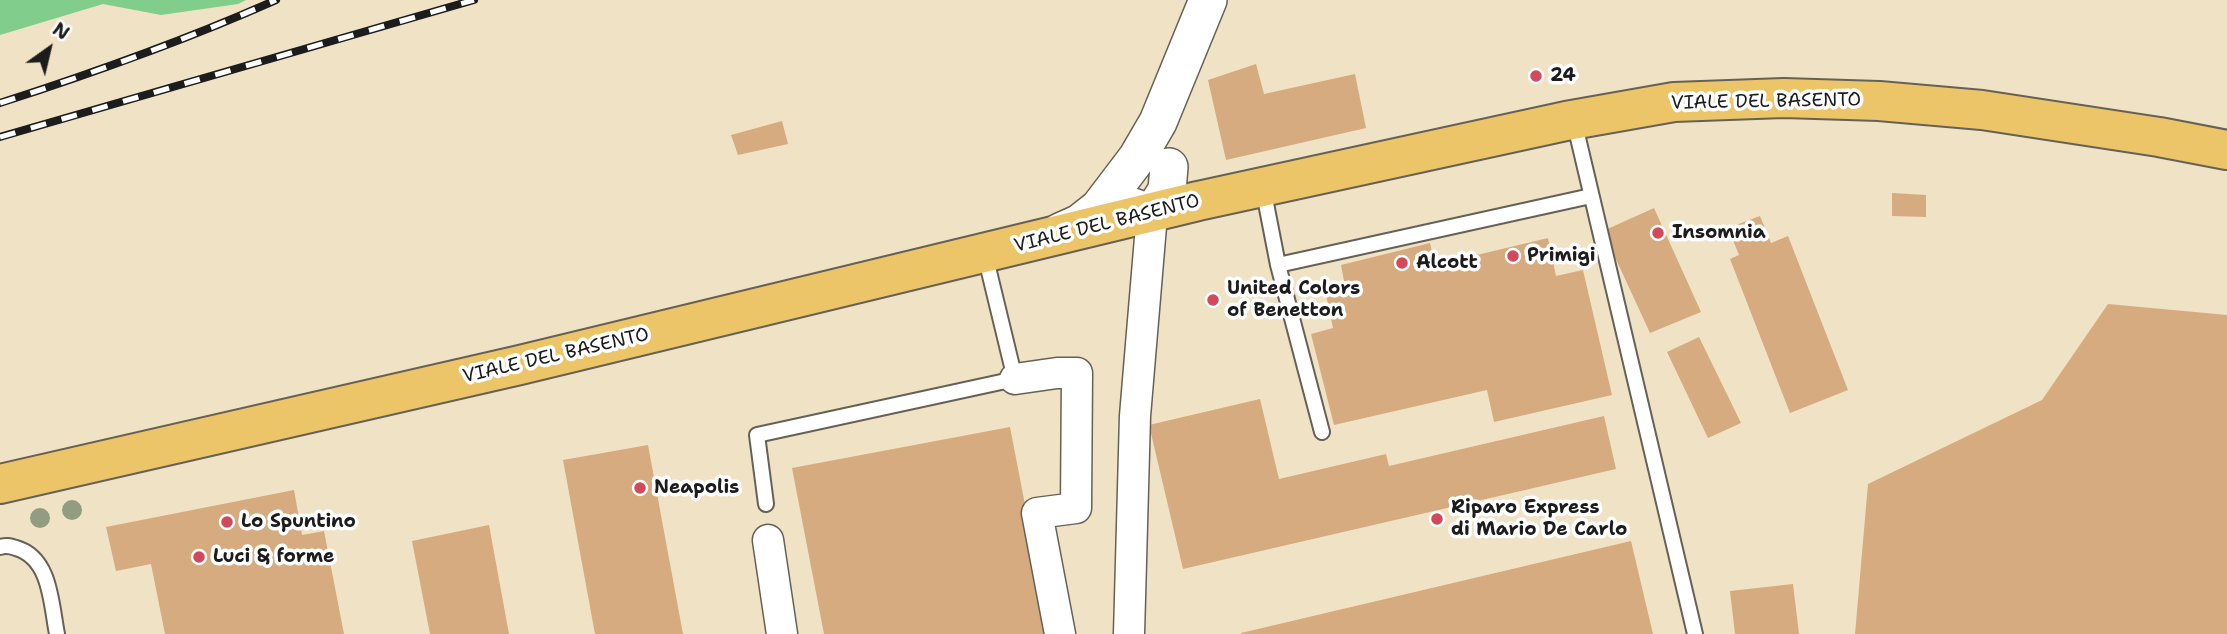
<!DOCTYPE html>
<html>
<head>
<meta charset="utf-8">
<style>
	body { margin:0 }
	#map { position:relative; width:2227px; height:634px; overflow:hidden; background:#f0e2c4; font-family:"Shantell Sans",sans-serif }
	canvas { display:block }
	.north { position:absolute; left:14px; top:14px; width:70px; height:70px; -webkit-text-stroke:5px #fff; paint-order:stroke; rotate:34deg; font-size:19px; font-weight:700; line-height:28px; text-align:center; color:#1c1c1c }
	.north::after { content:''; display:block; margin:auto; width:24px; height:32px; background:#1c1c1c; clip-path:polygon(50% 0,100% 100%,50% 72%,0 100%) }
</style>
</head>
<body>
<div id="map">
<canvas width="2227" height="634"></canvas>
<div class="north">N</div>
</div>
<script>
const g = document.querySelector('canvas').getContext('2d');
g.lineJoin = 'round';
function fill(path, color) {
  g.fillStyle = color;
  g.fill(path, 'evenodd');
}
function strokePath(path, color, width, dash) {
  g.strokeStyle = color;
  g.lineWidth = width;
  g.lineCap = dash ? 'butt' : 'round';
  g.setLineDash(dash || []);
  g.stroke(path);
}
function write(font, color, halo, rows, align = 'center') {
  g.font = font + ' "Shantell Sans",sans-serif';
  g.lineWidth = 7;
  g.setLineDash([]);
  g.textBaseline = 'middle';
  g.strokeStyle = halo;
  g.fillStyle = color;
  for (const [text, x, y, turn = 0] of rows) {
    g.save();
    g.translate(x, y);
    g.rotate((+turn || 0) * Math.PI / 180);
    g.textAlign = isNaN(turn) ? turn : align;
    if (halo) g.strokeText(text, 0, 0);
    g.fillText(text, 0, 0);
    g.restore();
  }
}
const green = new Path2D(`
	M0 0H246L238 4 161 15 103 4 0 35Z`);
const building = new Path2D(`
	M1256 64 1264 94 1355 74 1366 128 1226 160 1208 80Z
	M782 121 788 144 738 155 731 135Z
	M1892 193 1926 195V217L1892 216Z
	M1654 208 1701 312 1650 333 1603 231Z
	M1760 216 1771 243 1788 236 1848 390 1790 413 1730 259 1739 255 1728 228Z
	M1548 238 1556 276 1583 270 1612 395 1494 422 1487 390 1334 425 1311 334 1333 328 1325 290 1345 286 1341 265 1430 243 1435 265Z
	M2108 304 2227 315V634H1855L1868 484 2042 400Z
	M1699 337 1741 423 1708 438 1667 352Z
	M1260 399 1279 479 1386 454 1389 466 1604 416 1616 469 1183 569 1149 425Z
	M1010 427 1050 634H824L792 468Z
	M648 445 683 634H595L563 460Z
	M294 490 302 535 324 531 344 634H165L151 564 116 571 106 527Z
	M489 525 509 634H430L412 541Z
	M1631 541 1653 634H1241V633Z
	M1793 584 1799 634H1735L1730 591Z`);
const service = new Path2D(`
	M1574 121 1695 634
	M1263 188 1278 265 1591 196
	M1278 265 1322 432
	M766 504 757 435 1015 379 985 255
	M0 547C6 545 10 546 16 548 51 558 51 604 57 634`);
const minor = new Path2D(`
	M1015 379 1057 373H1077L1076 508 1037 513 1060 634
	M768 540 782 634
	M1129 634 1135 416 1152 214`);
const tertiary = new Path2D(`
	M1133 207 1152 214 1167 190 1169 167
	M1060 232 1080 223 1099 208 1137 158 1158 122 1208 0`);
const primary = new Path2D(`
	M0 484 520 365 1198 201 1566 121 1674 102 1784 98 1879 101 1982 110 2159 137 2227 150`);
const rail = new Path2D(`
	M0 103C93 73 186 40 276 0
	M0 137 474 0`);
const trees = [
	[72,510],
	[40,518]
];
const markers = [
	[1536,76,7,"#d1495b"],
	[1658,233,7,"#d1495b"],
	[1513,256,7,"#d1495b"],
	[1402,263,7,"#d1495b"],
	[1213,300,7,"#d1495b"],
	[640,488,7,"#d1495b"],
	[1437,519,7,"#d1495b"],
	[227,522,7,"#d1495b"],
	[199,557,7,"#d1495b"]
];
const poiNames = [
	["24",1550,76],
	["Insomnia",1672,233],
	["Primigi",1527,256],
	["Alcott",1416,263],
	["United Colors",1227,289],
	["of Benetton",1227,311],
	["Neapolis",654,488],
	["Riparo Express",1451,508],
	["di Mario De Carlo",1451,530],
	["Lo Spuntino",241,522],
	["Luci & forme",213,557]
];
const streetNames = [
	["VIALE DEL BASENTO",1766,102,-1],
	["VIALE DEL BASENTO",1107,224,-14],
	["VIALE DEL BASENTO",556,356,-13]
];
fill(green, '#80cd8c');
fill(building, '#d6ab7f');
strokePath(service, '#666157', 18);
strokePath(minor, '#666157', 33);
strokePath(tertiary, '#666157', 40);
strokePath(primary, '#666157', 42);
strokePath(service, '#fff', 14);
strokePath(minor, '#fff', 30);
strokePath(tertiary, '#fff', 37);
strokePath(primary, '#edc569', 38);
strokePath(rail, '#1c1c1c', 8);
strokePath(rail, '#fff', 5, [16]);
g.fillStyle = '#919c80';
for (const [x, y] of trees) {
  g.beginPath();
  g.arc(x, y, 10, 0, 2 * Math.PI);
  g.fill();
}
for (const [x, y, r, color] of markers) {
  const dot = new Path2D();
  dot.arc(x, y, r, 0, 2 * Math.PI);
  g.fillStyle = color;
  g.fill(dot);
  strokePath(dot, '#fff', 2.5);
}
write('bold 19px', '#1c1c1c', '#fff', poiNames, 'left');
write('19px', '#1c1c1c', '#fff', streetNames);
</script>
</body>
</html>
